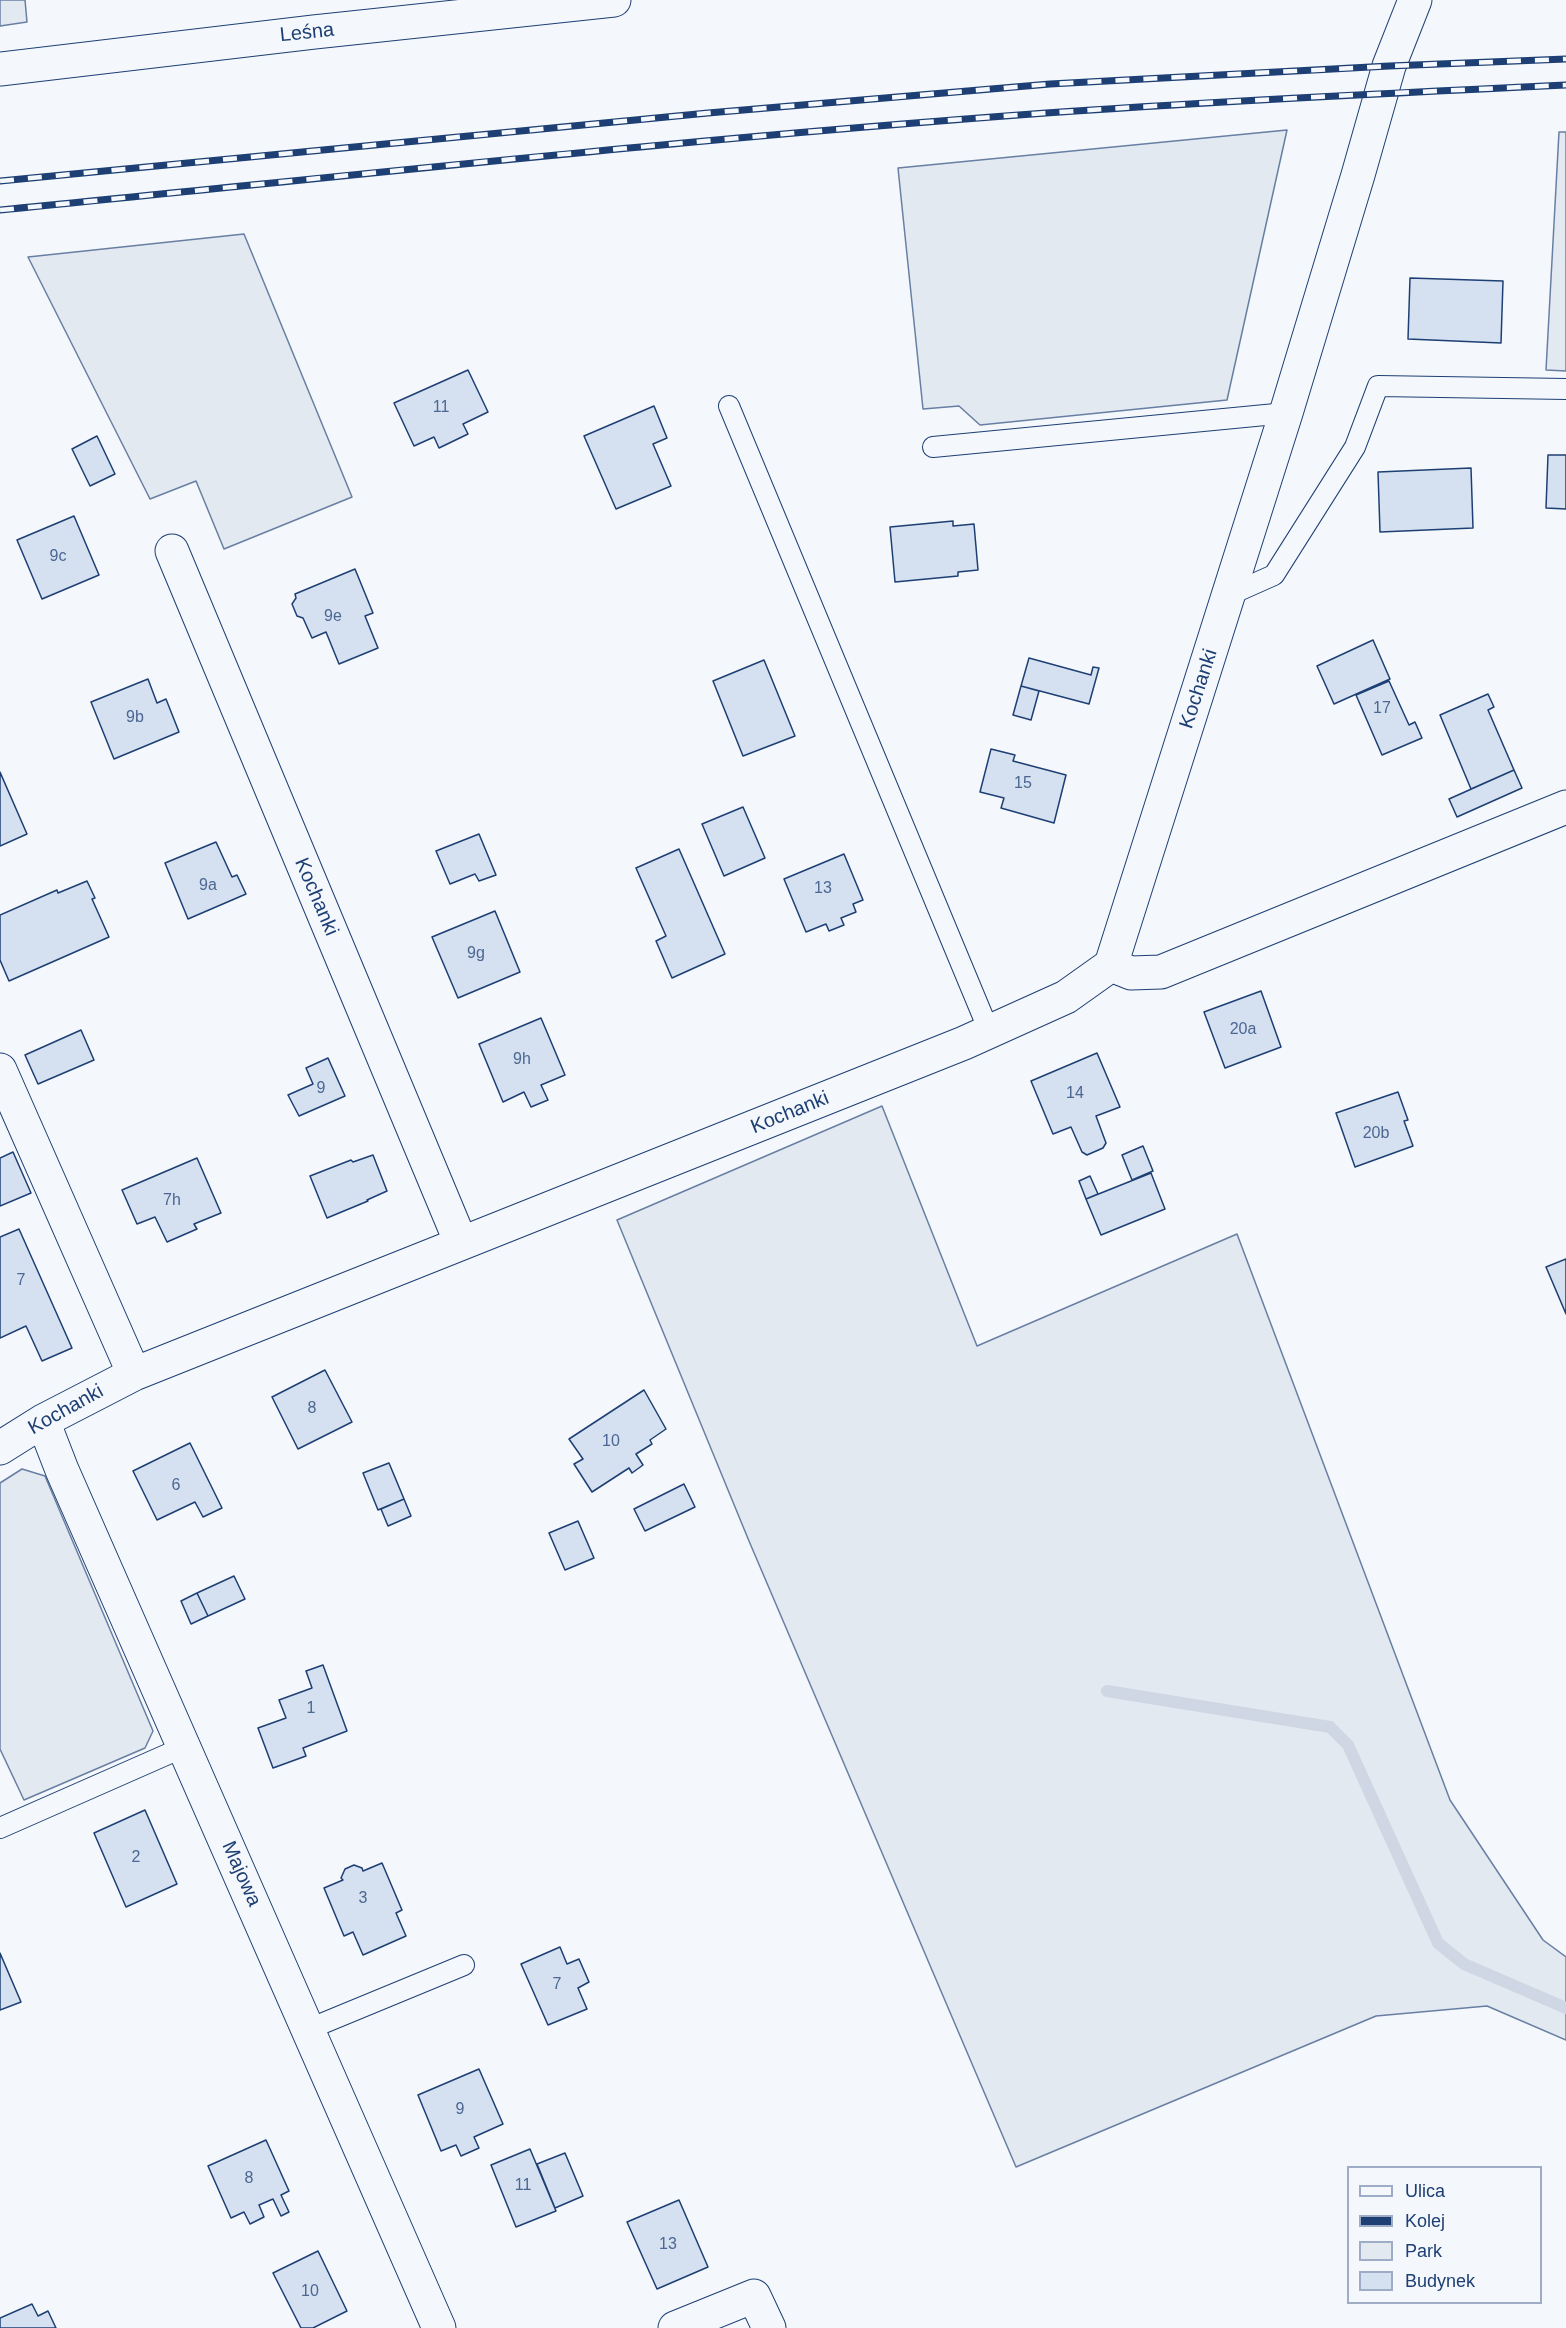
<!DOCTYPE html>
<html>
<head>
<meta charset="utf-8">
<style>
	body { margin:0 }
	#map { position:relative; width:1566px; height:2328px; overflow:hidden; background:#f4f7fb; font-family:Arial,sans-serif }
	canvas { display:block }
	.legend { position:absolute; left:1347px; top:2166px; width:195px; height:138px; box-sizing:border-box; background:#f4f7fb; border:2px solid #9eadc5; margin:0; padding:8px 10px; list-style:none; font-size:18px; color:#1d3f73 }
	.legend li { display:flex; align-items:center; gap:12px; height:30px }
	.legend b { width:30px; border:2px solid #9eadc5 }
</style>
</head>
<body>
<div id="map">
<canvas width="1566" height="2328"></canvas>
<ul class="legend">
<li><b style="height:8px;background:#f4f7fb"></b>Ulica</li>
<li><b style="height:8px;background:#1d3f73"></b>Kolej</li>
<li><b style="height:16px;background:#e3e9f0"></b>Park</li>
<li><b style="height:16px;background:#d5e0f0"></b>Budynek</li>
</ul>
</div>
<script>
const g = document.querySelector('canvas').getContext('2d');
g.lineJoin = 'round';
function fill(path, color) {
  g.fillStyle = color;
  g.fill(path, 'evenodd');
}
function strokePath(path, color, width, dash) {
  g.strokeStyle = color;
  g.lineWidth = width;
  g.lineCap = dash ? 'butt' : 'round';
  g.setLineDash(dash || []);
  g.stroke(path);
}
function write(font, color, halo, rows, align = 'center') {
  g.font = font + ' Arial,sans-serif';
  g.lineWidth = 4.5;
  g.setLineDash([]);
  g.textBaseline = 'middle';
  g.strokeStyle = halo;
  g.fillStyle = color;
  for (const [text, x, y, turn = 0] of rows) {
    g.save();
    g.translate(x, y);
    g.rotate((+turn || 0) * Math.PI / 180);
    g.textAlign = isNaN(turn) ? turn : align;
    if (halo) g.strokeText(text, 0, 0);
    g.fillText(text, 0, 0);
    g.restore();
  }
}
const green = new Path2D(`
	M0 0H25L27 22 0 26Z
	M1287 130 1227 400 980 425 959 406 923 409 898 168Z
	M1559 132H1566V371L1546 370Z
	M244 234 352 497 224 549 196 481 150 499 28 257Z
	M882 1106 977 1346 1237 1234 1450 1800 1543 1940 1566 1957V2040L1487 2006 1376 2016 1016 2167 749 1541 617 1220Z
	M22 1469 45 1476 153 1731 145 1748 24 1800 0 1749V1483Z`);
const stream = new Path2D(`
	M1107 1691 1330 1727 1348 1745 1438 1943 1464 1964 1566 2008`);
const building = new Path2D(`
	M1410 278 1503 281 1501 343 1408 339Z
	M468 370 488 412 463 424 468 434 439 448 434 437 414 446 394 403Z
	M654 406 667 438 653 444 671 486 616 509 584 436Z
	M97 436 115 474 90 486 72 449Z
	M1548 455H1566V509L1546 508Z
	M1471 468 1473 528 1380 532 1378 472Z
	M74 516 99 575 42 599 17 540Z
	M953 521V526L974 524 978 570 958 572V576L895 582 890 527Z
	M355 569 373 613 365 616 378 648 339 664 326 632 312 638 303 618 297 616 292 604 296 598 295 594Z
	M1373 640 1390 679 1334 704 1317 666Z
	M1029 658 1091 675 1093 667 1099 668 1089 704 1021 686Z
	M764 660 795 736 743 756 713 681Z
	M148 679 157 703 166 699 179 732 114 759 91 702Z
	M1389 681 1409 725 1415 722 1422 738 1382 755 1356 695Z
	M1021 686 1039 691 1031 720 1013 715Z
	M1488 694 1494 707 1488 710 1514 770 1471 789 1440 715Z
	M991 749 1015 755 1013 761 1066 775 1054 823 1001 808 1004 798 980 792Z
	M1514 770 1522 788 1457 817 1449 799Z
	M0 772 27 834 0 846Z
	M743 807 765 858 724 876 702 824Z
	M479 834 496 875 479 881 475 874 450 884 436 851Z
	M216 842 232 877 237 875 246 894 188 919 165 863Z
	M679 849 725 954 672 978 656 941 666 936 636 868Z
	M844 854 863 900 853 904 856 912 841 918 844 925 829 931 826 924 806 932 784 879Z
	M87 881 95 898 92 899 109 937 9 981 0 960V915L57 890 58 893Z
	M495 911 520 972 458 998 432 937Z
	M1261 991 1281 1047 1225 1068 1204 1012Z
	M541 1018 565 1075 541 1085 548 1100 531 1107 524 1092 503 1102 479 1044Z
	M81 1030 94 1060 38 1084 25 1055Z
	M1097 1053 1120 1107 1096 1116 1106 1143 1103 1148 1087 1155 1082 1152 1071 1127 1053 1134 1031 1081Z
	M328 1058 345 1096 299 1116 288 1095 313 1084 306 1068Z
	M1398 1092 1408 1120 1404 1121 1413 1146 1355 1167 1336 1113Z
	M1143 1146 1153 1171 1132 1180 1122 1155Z
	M13 1152 31 1193 0 1206V1158Z
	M373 1155 387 1191 367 1200 368 1201 327 1218 310 1176 351 1160 353 1162Z
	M197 1158 221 1213 194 1224 197 1229 167 1242 155 1217 137 1224 122 1190Z
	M1151 1173 1165 1209 1101 1235 1086 1199Z
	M1090 1176 1098 1194 1086 1199 1079 1181Z
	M19 1229 72 1348 42 1361 26 1326 0 1338V1237Z
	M1566 1259V1314L1546 1267Z
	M325 1370 352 1422 298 1449 272 1397Z
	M644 1390 666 1429 650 1440 652 1444 636 1454 643 1465 632 1473 629 1468 592 1492 574 1464 583 1459 569 1439Z
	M190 1443 222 1508 203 1517 195 1502 157 1520 133 1471Z
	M389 1463 404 1499 378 1510 363 1473Z
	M684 1484 695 1507 645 1531 634 1509Z
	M404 1499 411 1516 388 1526 381 1509Z
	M578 1521 594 1558 565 1570 549 1533Z
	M234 1576 245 1599 208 1616 197 1593Z
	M197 1593 208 1616 191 1624 181 1601Z
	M323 1665 347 1731 303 1748 306 1756 273 1768 258 1728 286 1718 279 1700 312 1688 306 1671Z
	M145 1810 177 1884 126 1907 94 1833Z
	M382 1863 402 1910 396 1913 406 1936 363 1955 353 1932 344 1936 324 1888 343 1880 341 1878 345 1869 354 1865 362 1868 363 1871Z
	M560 1947 567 1964 579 1959 589 1982 578 1988 587 2009 548 2025 521 1964Z
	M0 1953 21 2002 0 2010Z
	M479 2069 503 2124 474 2137 479 2148 461 2156 456 2145 441 2151 418 2095Z
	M266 2140 289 2191 281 2195 289 2212 281 2216 273 2199 259 2205 264 2217 250 2224 244 2212 231 2218 208 2166Z
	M530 2149 556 2211 516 2227 491 2165Z
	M565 2153 583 2196 555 2208 537 2164Z
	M679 2200 708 2267 657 2289 627 2222Z
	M318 2251 347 2311 313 2328H301L273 2273Z
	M32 2304 38 2316 48 2311 56 2328H0V2318Z`);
const service = new Path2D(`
	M729 406 989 1031
	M933 447 1286 413
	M1229 595 1274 575 1355 447 1378 386 1566 389
	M0 1828 184 1747
	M309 2029 464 1965`);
const minor = new Path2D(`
	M0 69 314 32 614 0
	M172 551 461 1243
	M1111 965 1131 973 1161 972 1566 807
	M0 1070 134 1374
	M43 1421 62 1470 439 2328
	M0 1448 43 1421 134 1374 964 1043 1066 997 1111 965 1286 413 1358 175 1389 66 1415 0
	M675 2328 754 2296 769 2328`);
const rail = new Path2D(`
	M0 181 708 113 1050 84 1389 66 1566 59
	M0 210C348 176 697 138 1046 113 1219 101 1393 93 1566 85`);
const numberNames = [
	["11",441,408],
	["9c",58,557],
	["9e",333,617],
	["17",1382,709],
	["9b",135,718],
	["15",1023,784],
	["9a",208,886],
	["13",823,889],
	["9g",476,954],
	["20a",1243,1030],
	["9h",522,1060],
	["9",321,1089],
	["14",1075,1094],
	["20b",1376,1134],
	["7h",172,1201],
	["7",21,1281],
	["8",312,1409],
	["10",611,1442],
	["6",176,1486],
	["1",311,1709],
	["2",136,1858],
	["3",363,1899],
	["7",557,1985],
	["9",460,2110],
	["8",249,2179],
	["11",523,2186],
	["13",668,2245],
	["10",310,2292]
];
const streetNames = [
	["Leśna",307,33,-6],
	["Kochanki",1199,689,-72],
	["Kochanki",316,897,67],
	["Kochanki",790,1113,-22],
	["Kochanki",66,1410,-29],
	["Majowa",241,1874,66]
];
fill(green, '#e3e9f0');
strokePath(green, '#687fa3', 1.5);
strokePath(stream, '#cfd7e4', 12);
fill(building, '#d5e0f0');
strokePath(building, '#1d3f73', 1.5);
strokePath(service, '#1d3f73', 22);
strokePath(minor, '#1d3f73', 35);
strokePath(service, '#f4f7fb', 20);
strokePath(minor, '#f4f7fb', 33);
strokePath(rail, '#1d3f73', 7);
strokePath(rail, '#f4f7fb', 4.5, [14]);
write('16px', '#4b6792', null, numberNames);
write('20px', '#1d3f73', '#f4f7fb', streetNames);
</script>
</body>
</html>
